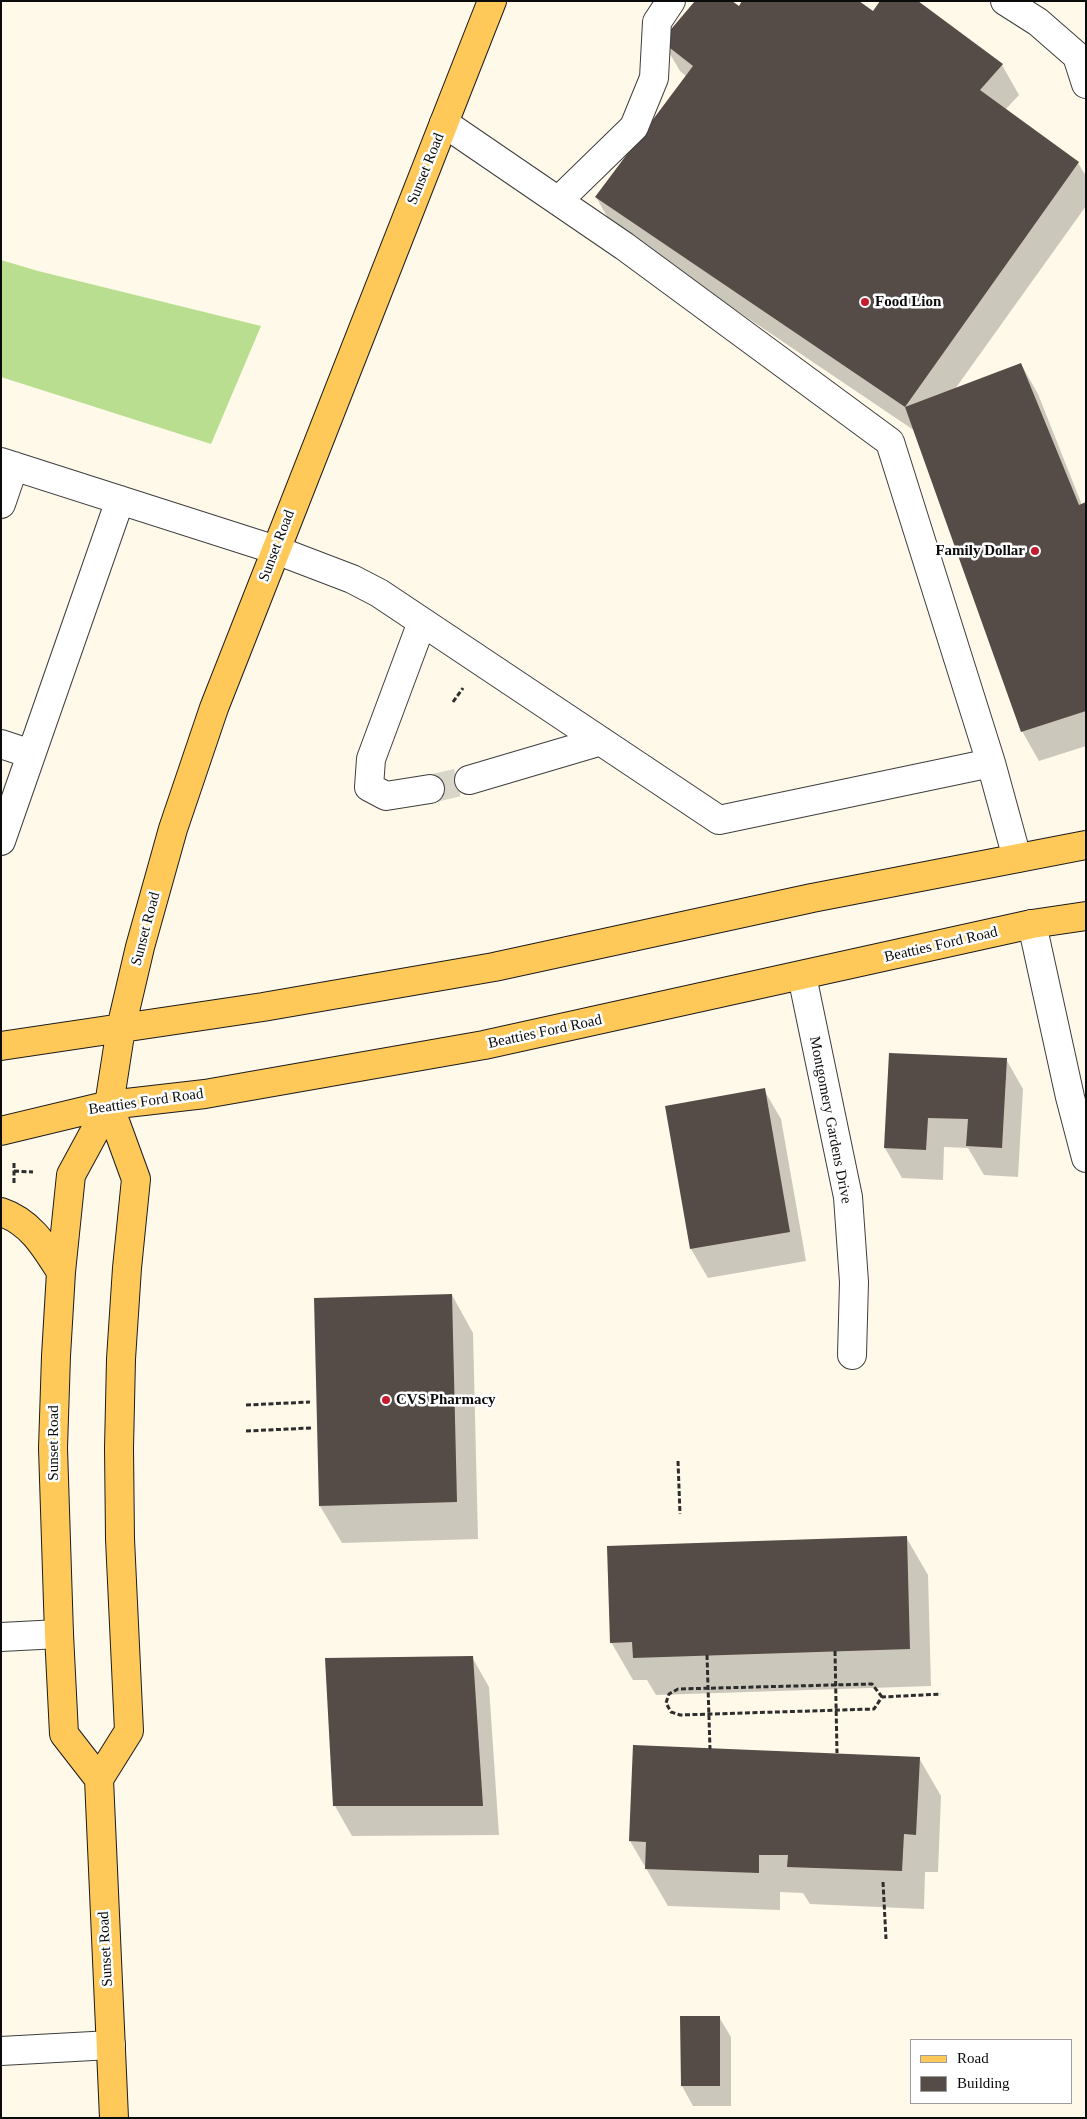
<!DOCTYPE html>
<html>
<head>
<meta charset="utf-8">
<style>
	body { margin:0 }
	#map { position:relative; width:1087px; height:2119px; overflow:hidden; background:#fff9ea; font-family:Georgia,serif }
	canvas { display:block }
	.frame { position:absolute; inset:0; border:2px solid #0b0b0b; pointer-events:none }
	.legend { position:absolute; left:910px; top:2039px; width:162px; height:65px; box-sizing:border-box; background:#fff; border:1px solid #9d9d9d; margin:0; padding:6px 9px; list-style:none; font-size:15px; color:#0b0b0b }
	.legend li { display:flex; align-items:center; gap:10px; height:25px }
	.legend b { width:25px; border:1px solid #9d9d9d }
</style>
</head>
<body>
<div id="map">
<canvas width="1087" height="2119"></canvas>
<div class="frame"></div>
<ul class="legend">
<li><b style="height:6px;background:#ffc95a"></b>Road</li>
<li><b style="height:14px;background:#554b47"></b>Building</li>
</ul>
</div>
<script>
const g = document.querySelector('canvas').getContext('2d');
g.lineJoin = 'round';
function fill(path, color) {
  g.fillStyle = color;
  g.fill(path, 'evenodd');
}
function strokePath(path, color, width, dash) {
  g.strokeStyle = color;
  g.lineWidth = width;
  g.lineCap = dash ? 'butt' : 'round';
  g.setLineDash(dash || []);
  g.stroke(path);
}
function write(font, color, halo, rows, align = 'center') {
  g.font = font + ' Georgia,serif';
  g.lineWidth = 5;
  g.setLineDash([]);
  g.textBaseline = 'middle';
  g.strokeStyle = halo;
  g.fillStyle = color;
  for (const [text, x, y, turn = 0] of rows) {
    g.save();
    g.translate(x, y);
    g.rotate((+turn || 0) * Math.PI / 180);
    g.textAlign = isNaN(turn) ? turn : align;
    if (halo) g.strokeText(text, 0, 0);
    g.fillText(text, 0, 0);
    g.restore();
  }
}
const forest = new Path2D(`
	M1 260 38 271 261 326 211 444 1 377Z`);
const shadow = new Path2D(`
	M739 8 873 13 1002 65 1019 95 1005 110 1078 163 1086 176V206L955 389 1021 364 1038 394 1082 505 1086 503V746L1039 761 1022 731 915 431 613 227 596 197 687 77 680 71 663 42Z
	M1006 1059 1023 1089 1018 1177 984 1175 968 1148 944 1147 943 1180 902 1178 885 1148Z
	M764 1090 781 1119 806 1261 708 1278 691 1249Z
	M452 1295 473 1333 478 1539 342 1543 320 1506Z
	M906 1537 928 1575 931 1686 656 1695 647 1680H633L611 1642Z
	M472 1657 489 1687 499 1835 352 1836 335 1806 326 1660Z
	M919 1758 941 1796 938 1872H925L924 1909 810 1904 803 1893 780 1892V1910L668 1906 630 1841Z
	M719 2017 731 2037V2106H693L682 2086Z`);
const building = new Path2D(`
	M695 1H732L739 6 742 1H859L873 11 880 1H918L1003 64 980 90 1079 162 905 407 595 197 693 66 661 41Z
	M1021 363 1079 505 1086 502V711L1021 732 905 407Z
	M889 1053 1007 1058 1002 1148 966 1146 968 1119 928 1118 926 1150 884 1148Z
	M765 1088 790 1232 690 1249 665 1106Z
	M452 1294 457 1502 319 1506 314 1298Z
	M907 1536 910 1649 633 1658 632 1642 610 1643 607 1546Z
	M473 1656 483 1806H333L325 1658Z
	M633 1745 920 1757 916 1835 904 1834 902 1871 787 1867 788 1855H759V1873L645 1869 646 1842 629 1841Z
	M680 2016H720V2086H681Z`);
const minorTunnel = new Path2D(`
	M430 789 469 780`);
const path = new Path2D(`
	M453 702 463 688
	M14 1171 33 1172
	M14 1183V1162
	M246 1405 310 1402
	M246 1431 311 1428
	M678 1461 680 1514
	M835 1651 837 1753
	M707 1655 710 1749
	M882 1697 872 1684 678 1689 669 1694 666 1703 671 1712 680 1715 874 1709 882 1697 941 1694
	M883 1882 886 1939`);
const minor = new Path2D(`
	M1005 1 1038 22 1077 56 1086 84
	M444 123 624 246 890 442 991 763 1017 858
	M558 201 634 127 654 78 657 22 671 1
	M1 462 276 550 352 579 379 593 719 820 991 763
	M1 504 14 466
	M422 622 371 759 369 787 386 796 430 789
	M1 744 31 754
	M469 780 601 741
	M1 841 120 500
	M1032 924 1070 1097 1086 1158
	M802 976 848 1197 854 1282 852 1355
	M1 1637 59 1634
	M1 2051 111 2045`);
const major = new Path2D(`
	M1 1046 263 1007 494 967 812 898 1086 845
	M109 1105 136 1179 127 1268 121 1359 119 1448 120 1539 129 1731 99 1779 114 2118
	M1 1131 109 1105 205 1094 484 1045 1032 924 1086 916
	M1 1212C31 1222 45 1247 61 1272
	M99 1779 64 1734 59 1634 53 1448 56 1356 61 1272 71 1175 109 1105 121 1028 140 947 173 829 214 708 492 1`);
const markers = [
	[865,302,5,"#c51a30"],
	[1035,551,5,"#c51a30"],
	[386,1400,5,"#c51a30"]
];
const streetNames = [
	["Sunset Road",426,169,-68],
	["Sunset Road",277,546,-69],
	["Sunset Road",146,929,-75],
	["Beatties Ford Road",941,945,-13],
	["Beatties Ford Road",545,1032,-12],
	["Beatties Ford Road",146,1102,-8],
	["Montgomery Gardens Drive",830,1120,79],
	["Sunset Road",54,1443,-90],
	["Sunset Road",106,1949,-93]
];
const poiNames = [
	["Food Lion",875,302],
	["Family Dollar",1025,551,"right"],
	["CVS Pharmacy",396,1400]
];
fill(forest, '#b9de8f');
fill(shadow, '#0003');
fill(building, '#554b47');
strokePath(minorTunnel, '#dad5c9', 28, [28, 14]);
strokePath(minor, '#3e3e3e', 30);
strokePath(major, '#1c1c1c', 30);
strokePath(path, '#2d2d2d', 3, [5, 2.5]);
strokePath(minor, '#fff', 28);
strokePath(major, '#ffc95a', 28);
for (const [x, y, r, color] of markers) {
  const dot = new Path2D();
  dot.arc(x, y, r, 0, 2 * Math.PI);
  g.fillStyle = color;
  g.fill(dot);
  strokePath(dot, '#fff', 2);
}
write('15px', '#0b0b0b', '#fff', streetNames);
write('bold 15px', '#0b0b0b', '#fff', poiNames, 'left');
</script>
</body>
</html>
